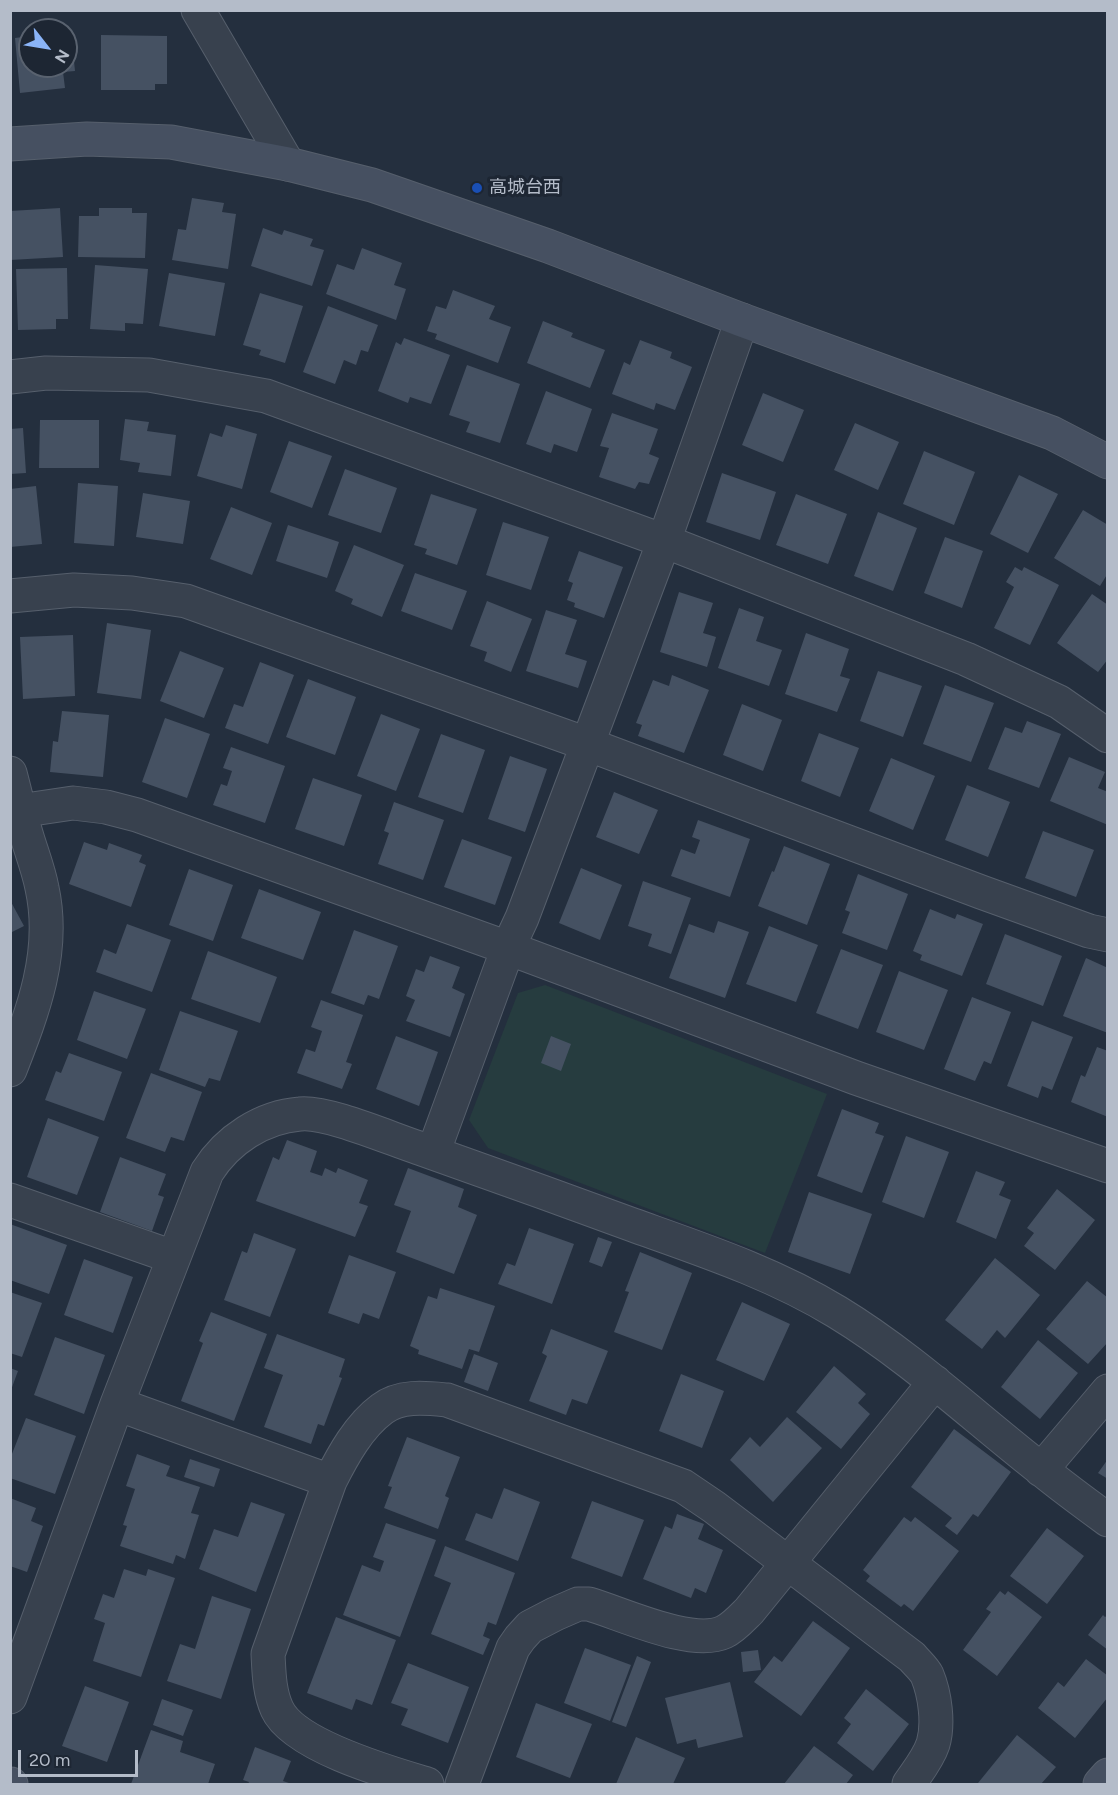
<!DOCTYPE html>
<html>
<head>
<meta charset="utf-8">
<style>
	body { margin:0 }
	#map { position:relative; width:1118px; height:1795px; overflow:hidden; background:#242f3e; font-family:Figtree,sans-serif }
	canvas { display:block }
	.frame { position:absolute; inset:0; border:12px solid #b4bcc9; pointer-events:none }
	.north { position:absolute; left:18px; top:18px; width:60px; height:60px; box-sizing:border-box; background:#1d2633; border:2px solid #59626f; border-radius:50%; rotate:121deg; font-size:16px; font-weight:700; line-height:24px; text-align:center; color:#b4bcc9 }
	.north::after { content:''; display:block; margin:auto; width:21px; height:27px; background:#8ab4f8; clip-path:polygon(50% 0,100% 100%,50% 72%,0 100%) }
	.scale { position:absolute; left:18px; top:1750px; width:120px; height:27px; box-sizing:border-box; border:3px solid #b4bcc9; border-top:0; padding-left:8px; font-size:18px; line-height:21px; white-space:nowrap; color:#b4bcc9; -webkit-text-stroke:4px #1d2633; paint-order:stroke }
</style>
</head>
<body>
<div id="map">
<canvas width="1118" height="1795"></canvas>
<div class="frame"></div>
<div class="north">N</div>
<div class="scale">20 m</div>
</div>
<script>
const g = document.querySelector('canvas').getContext('2d');
g.lineJoin = 'round';
function fill(path, color) {
  g.fillStyle = color;
  g.fill(path, 'evenodd');
}
function strokePath(path, color, width, dash) {
  g.strokeStyle = color;
  g.lineWidth = width;
  g.lineCap = dash ? 'butt' : 'round';
  g.setLineDash(dash || []);
  g.stroke(path);
}
function write(font, color, halo, rows, align = 'center') {
  g.font = font + ' Figtree,"Noto Sans JP",sans-serif';
  g.lineWidth = 6;
  g.setLineDash([]);
  g.textBaseline = 'middle';
  g.strokeStyle = halo;
  g.fillStyle = color;
  for (const [text, x, y, turn = 0] of rows) {
    g.save();
    g.translate(x, y);
    g.rotate((+turn || 0) * Math.PI / 180);
    g.textAlign = isNaN(turn) ? turn : align;
    if (halo) g.strokeText(text, 0, 0);
    g.fillText(text, 0, 0);
    g.restore();
  }
}
const green = new Path2D(`
	M545 985 827 1094 765 1253 488 1148 469 1120 518 993Z`);
const building = new Path2D(`
	M71 32 75 71 63 72 65 88 20 93 15 38 30 36V66H66V33Z
	M101 35 167 36V84H155V90H101Z
	M192 198 224 203 222 212 236 214 228 269 172 260 178 229 186 230Z
	M60 208 63 257 10 260V211Z
	M99 208H132V213H147L145 258 78 257 79 216H99Z
	M263 228 282 235 284 230 313 239 310 246 324 250 312 286 251 266Z
	M362 248 402 263 394 285 406 289 396 320 326 294 337 264 354 270Z
	M95 265 148 269 143 324 125 323V331L90 329Z
	M67 268 68 319H56V329L18 330 16 269Z
	M169 273 225 283 215 336 159 326Z
	M453 290 495 306 489 319 511 327 498 363 435 339 437 334 427 331 436 306 446 309Z
	M260 293 303 306 285 363 259 355 261 350 243 345Z
	M328 306 378 325 368 352 361 350 356 365 344 360 335 384 303 372Z
	M543 321 573 333 571 337 605 350 590 388 527 363Z
	M404 338 450 355 431 404 410 397 408 403 378 391 396 342 401 345Z
	M640 340 672 352 670 358 692 367 675 410 656 403 654 410 612 394 624 362 630 365Z
	M467 365 520 384 500 443 466 432 470 422 449 415Z
	M546 391 592 409 577 452 554 444 551 453 526 444Z
	M763 393 804 410 783 462 742 445Z
	M612 413 658 429 649 454 659 458 649 484 639 482 635 489 599 477 609 448 600 446Z
	M125 419 149 422 147 431 176 435 171 476 138 472 140 463 120 460Z
	M40 420H99V468H39Z
	M855 423 899 442 878 490 834 470Z
	M226 425 257 434 242 489 197 476 210 433 222 437Z
	M23 428 26 473 10 474V429Z
	M289 441 332 456 312 508 270 492Z
	M924 451 975 472 954 525 903 504Z
	M345 469 397 488 381 533 328 515Z
	M722 473 776 492 760 540 706 522Z
	M1019 475 1058 494 1028 553 990 534Z
	M78 483 118 486 114 546 74 543Z
	M36 486 42 544 10 547V489Z
	M143 493 190 501 183 544 136 537Z
	M431 494 477 509 457 565 425 554 427 549 414 545Z
	M796 494 847 514 828 564 776 545Z
	M231 507 272 523 252 575 210 559Z
	M1083 510 1108 525V573L1100 586 1054 558Z
	M878 512 917 528 893 591 854 576Z
	M503 522 549 537 531 590 486 575Z
	M288 525 339 542 327 578 276 561Z
	M945 537 983 551 962 608 924 593Z
	M354 545 404 565 382 617 351 604 353 599 335 591Z
	M579 551 623 567 604 618 574 607 575 603 567 600 573 583 568 581Z
	M1015 567 1022 571 1024 567 1059 585 1030 645 994 628 1014 587 1006 582Z
	M415 573 467 591 452 630 401 611Z
	M679 592 713 603 703 633 716 637 707 667 660 652Z
	M1092 594 1108 605V659L1098 672 1057 643Z
	M487 601 532 619 511 672 484 661 487 652 470 646Z
	M739 608 764 617 756 641 782 650 769 686 718 668Z
	M546 610 577 620 565 654 587 661 578 688 526 671Z
	M107 623 151 630 141 699 97 693Z
	M806 633 849 649 840 676 850 679 837 712 785 694Z
	M73 635 75 696 23 699 20 637Z
	M180 651 224 668 204 718 160 701Z
	M260 662 294 675 268 744 225 728 234 704 243 707Z
	M878 671 922 686 903 737 860 721Z
	M672 675 709 690 684 753 638 736 642 725 636 723 653 680 669 686Z
	M308 679 356 697 335 755 286 737Z
	M945 685 994 703 971 762 923 744Z
	M742 704 782 720 763 771 723 755Z
	M62 711 109 715 103 777 50 772 53 741 58 742Z
	M381 714 420 729 396 791 357 776Z
	M165 718 210 734 187 798 142 782Z
	M1027 721 1061 734 1039 788 988 769 1005 727 1022 733Z
	M819 733 859 748 840 797 801 781Z
	M441 734 485 750 463 813 418 797Z
	M231 747 285 766 265 823 213 805 221 784 227 786 232 771 223 768Z
	M510 756 547 769 525 832 488 819Z
	M1069 757 1105 772 1098 788 1108 792V825L1050 801Z
	M891 758 935 776 913 830 869 811Z
	M313 778 362 795 344 846 295 829Z
	M967 785 1010 802 988 857 945 840Z
	M614 792 658 810 639 854 596 837Z
	M394 802 444 820 423 880 378 864 389 833 384 831Z
	M698 820 750 839 730 897 671 876 681 849 695 854 700 840 692 837Z
	M1043 831 1094 850 1076 897 1025 878Z
	M462 839 512 857 495 905 444 887Z
	M84 842 107 850 109 843 142 855 139 862 146 865 131 907 69 884Z
	M784 846 830 864 807 925 758 906 772 871 774 872Z
	M581 868 622 885 600 940 559 923Z
	M189 869 233 885 213 941 169 925Z
	M858 874 908 894 887 950 842 933 850 912 845 910Z
	M643 881 691 898 671 954 648 946 652 934 628 926Z
	M259 889 321 912 303 960 241 938Z
	M10 900 24 926 10 933Z
	M930 909 955 919 957 914 983 924 962 976 920 960 922 955 913 951Z
	M718 921 749 932 725 998 669 978 689 924 714 933Z
	M127 924 171 940 152 992 96 972 104 949 116 954Z
	M769 926 818 945 796 1002 746 984Z
	M354 930 398 946 379 999 368 995 364 1005 331 993Z
	M1005 934 1062 956 1043 1006 986 984Z
	M841 949 883 965 858 1029 816 1013Z
	M208 951 277 977 260 1023 191 999Z
	M430 956 460 967 452 988 465 994 450 1037 406 1021 415 1000 406 996 416 969 424 972Z
	M1086 958 1108 968V1033L1063 1016Z
	M899 971 948 990 924 1050 876 1032Z
	M94 991 146 1009 127 1059 77 1040Z
	M972 997 1011 1012 991 1064 984 1061 975 1081 944 1069Z
	M321 1000 363 1015 346 1062 352 1064 342 1089 297 1073 306 1049 315 1052 322 1031 311 1027Z
	M180 1011 238 1031 220 1081 209 1078 205 1087 159 1070Z
	M1032 1021 1073 1037 1052 1090 1042 1086 1038 1098 1007 1086Z
	M396 1036 438 1052 419 1106 376 1089Z
	M551 1036 571 1044 561 1071 541 1063Z
	M1097 1047 1108 1051V1117L1071 1102 1081 1075 1085 1077Z
	M69 1053 122 1072 104 1121 45 1100 56 1071 61 1073Z
	M151 1073 202 1092 184 1141 171 1137 165 1152 126 1138Z
	M842 1109 879 1123 875 1133 884 1136 862 1193 817 1176Z
	M48 1118 99 1137 77 1195 27 1177Z
	M906 1136 949 1152 924 1218 882 1202Z
	M287 1140 317 1151 310 1172 322 1176 325 1168 336 1173 338 1168 368 1180 359 1203 368 1206 355 1237 256 1201 273 1157 279 1160Z
	M120 1157 166 1174 158 1195 164 1197 152 1231 100 1212Z
	M408 1168 464 1189 458 1207 477 1215 454 1274 396 1252 411 1211 394 1205Z
	M976 1171 1005 1182 999 1195 1011 1200 996 1239 956 1222Z
	M1057 1189 1095 1220 1055 1270 1024 1246 1034 1233 1027 1228Z
	M809 1192 872 1214 850 1274 788 1252Z
	M10 1224 67 1245 49 1294 10 1280Z
	M529 1228 574 1244 552 1304 498 1284 507 1263 515 1266Z
	M254 1233 296 1249 270 1317 224 1300 242 1251 247 1253Z
	M598 1237 612 1242 602 1267 589 1262Z
	M640 1252 692 1273 662 1350 614 1332 629 1292 625 1291Z
	M349 1255 396 1272 379 1319 363 1313 359 1324 328 1313Z
	M995 1258 1040 1295 1005 1338 997 1330 982 1349 945 1320Z
	M84 1259 133 1277 113 1333 64 1315Z
	M1087 1281 1108 1298V1342L1088 1364 1046 1329Z
	M440 1288 495 1306 479 1352 469 1349 462 1369 418 1354 419 1350 410 1346 428 1296 437 1299Z
	M10 1292 42 1303 22 1357 10 1353Z
	M742 1302 790 1324 764 1381 716 1360Z
	M211 1312 267 1334 234 1421 181 1401 203 1343 199 1341Z
	M551 1329 608 1351 587 1404 572 1399 566 1415 529 1401 547 1356 542 1353Z
	M277 1334 345 1359 339 1377 342 1378 324 1426 318 1424 311 1444 264 1427 283 1375 264 1368Z
	M55 1337 105 1355 84 1414 34 1395Z
	M1038 1340 1078 1373 1040 1419 1001 1387Z
	M474 1354 498 1363 488 1391 464 1382Z
	M834 1366 866 1394 858 1403 870 1414 841 1449 796 1412Z
	M10 1368 18 1371 11 1390H10Z
	M681 1374 724 1391 702 1448 659 1431Z
	M787 1417 822 1448 773 1502 730 1460 750 1437 760 1447Z
	M26 1418 76 1436 55 1494 10 1478V1459Z
	M954 1429 1011 1472 978 1517 973 1514 957 1535 945 1526 952 1518 911 1487Z
	M407 1437 460 1457 445 1496 449 1498 438 1529 384 1508 392 1487 388 1486Z
	M137 1454 170 1466 166 1476 200 1487 191 1513 199 1515 185 1559 176 1555 173 1564 120 1546 127 1526 123 1525 135 1489 126 1486Z
	M190 1459 220 1469 214 1487 184 1477Z
	M1108 1459V1479L1098 1473Z
	M504 1488 540 1502 518 1561 465 1540 476 1513 492 1519Z
	M10 1498 36 1508 31 1521 43 1526 27 1572 10 1566Z
	M592 1501 644 1520 622 1577 571 1558Z
	M251 1502 285 1514 256 1592 199 1569 214 1529 238 1537Z
	M677 1514 704 1524 698 1539 723 1550 706 1593 695 1588 691 1598 643 1579 665 1526 672 1529Z
	M904 1517 911 1522 915 1517 959 1551 913 1611 904 1604 901 1607 866 1581 870 1576 863 1570Z
	M386 1523 436 1540 400 1637 343 1615 362 1565 380 1572 384 1561 373 1557Z
	M1047 1528 1084 1556 1047 1604 1010 1576Z
	M445 1546 515 1573 496 1625 488 1622 483 1636 490 1639 483 1655 431 1634 451 1583 434 1576Z
	M124 1569 146 1576 148 1569 175 1578 141 1677 93 1661 105 1623 94 1619 103 1594 114 1598Z
	M1000 1591 1005 1595 1008 1591 1042 1617 997 1676 963 1650 991 1612 986 1609Z
	M212 1596 251 1609 221 1699 167 1681 180 1644 195 1649Z
	M1103 1615 1105 1617 1108 1615V1650L1088 1635Z
	M336 1617 396 1640 372 1705 356 1699 352 1710 307 1693Z
	M813 1621 850 1648 801 1716 754 1682 774 1656 782 1662Z
	M585 1648 631 1665 610 1721 564 1703Z
	M758 1650 761 1670 743 1672 741 1652Z
	M637 1656 651 1662 626 1727 612 1722Z
	M1086 1659 1108 1676V1697L1075 1738 1038 1708 1058 1682 1064 1687Z
	M408 1663 469 1687 448 1743 401 1725 408 1709 391 1703Z
	M730 1682 743 1737 698 1748 696 1739 677 1744 665 1698Z
	M85 1686 129 1702 107 1762 62 1746Z
	M866 1689 909 1724 873 1771 837 1743 851 1724 844 1718Z
	M162 1699 193 1710 183 1736 153 1725Z
	M536 1703 592 1724 570 1778 516 1757Z
	M151 1730 183 1741 180 1752 215 1764 208 1784H131Z
	M1017 1735 1056 1767 1041 1784H979L978 1783Z
	M636 1737 685 1758 673 1784H616Z
	M814 1746 853 1775 846 1784H784Z
	M255 1747 291 1761 283 1781 292 1784H248L249 1782 243 1780Z`);
const street = new Path2D(`
	M198 10 288 164
	M10 377 46 373 149 375 266 396 664 541 966 659 1059 702 1108 736
	M10 596 74 590 132 593 186 601 587 744 981 892 1089 931 1108 935
	M10 773C16 796 21 818 28 840 33 856 39 872 42 888 56 952 33 1011 10 1070
	M10 816 19 811 73 803 106 807 137 815 508 948 856 1078 1108 1166
	M433 1153 508 948 522 918 664 541 742 320
	M10 1200 173 1257
	M117 1404 330 1481
	M1041 1470 1108 1391
	M10 1697 117 1404 207 1172C227 1140 262 1117 300 1114 327 1111 391 1139 419 1148 490 1173 562 1199 633 1225 703 1250 773 1273 837 1312 911 1357 974 1417 1042 1470 1063 1487 1086 1504 1108 1520
	M427 1784C390 1773 294 1746 277 1709 269 1691 269 1672 268 1654L330 1481C343 1455 359 1426 382 1409 400 1395 426 1398 447 1400L683 1486 714 1507 912 1657C917 1663 924 1669 927 1675 935 1694 939 1724 933 1744 928 1759 917 1772 909 1784
	M462 1784 513 1648 520 1638 530 1627 555 1614 578 1604H589C623 1614 692 1647 724 1632 733 1628 742 1618 749 1611L935 1382`);
const secondary = new Path2D(`
	M10 144 87 139 171 142 288 164 372 185 548 246 742 320 1052 433 1108 462
	M10 1784H11
	M1100 1784 1108 1775`);
const markers = [
	[477,188,6,"#1a4fb4"]
];
const poiNames = [
	["高城台西",489,188]
];
fill(green, '#263c3f');
fill(building, '#455162');
strokePath(street, '#565f6c', 35);
strokePath(secondary, '#565f6c', 35);
strokePath(street, '#38414e', 33);
strokePath(secondary, '#465061', 33);
for (const [x, y, r, color] of markers) {
  const dot = new Path2D();
  dot.arc(x, y, r, 0, 2 * Math.PI);
  g.fillStyle = color;
  g.fill(dot);
  strokePath(dot, '#1d2633', 2);
}
write('18px', '#b4bcc9', '#1d2633', poiNames, 'left');
</script>
</body>
</html>
